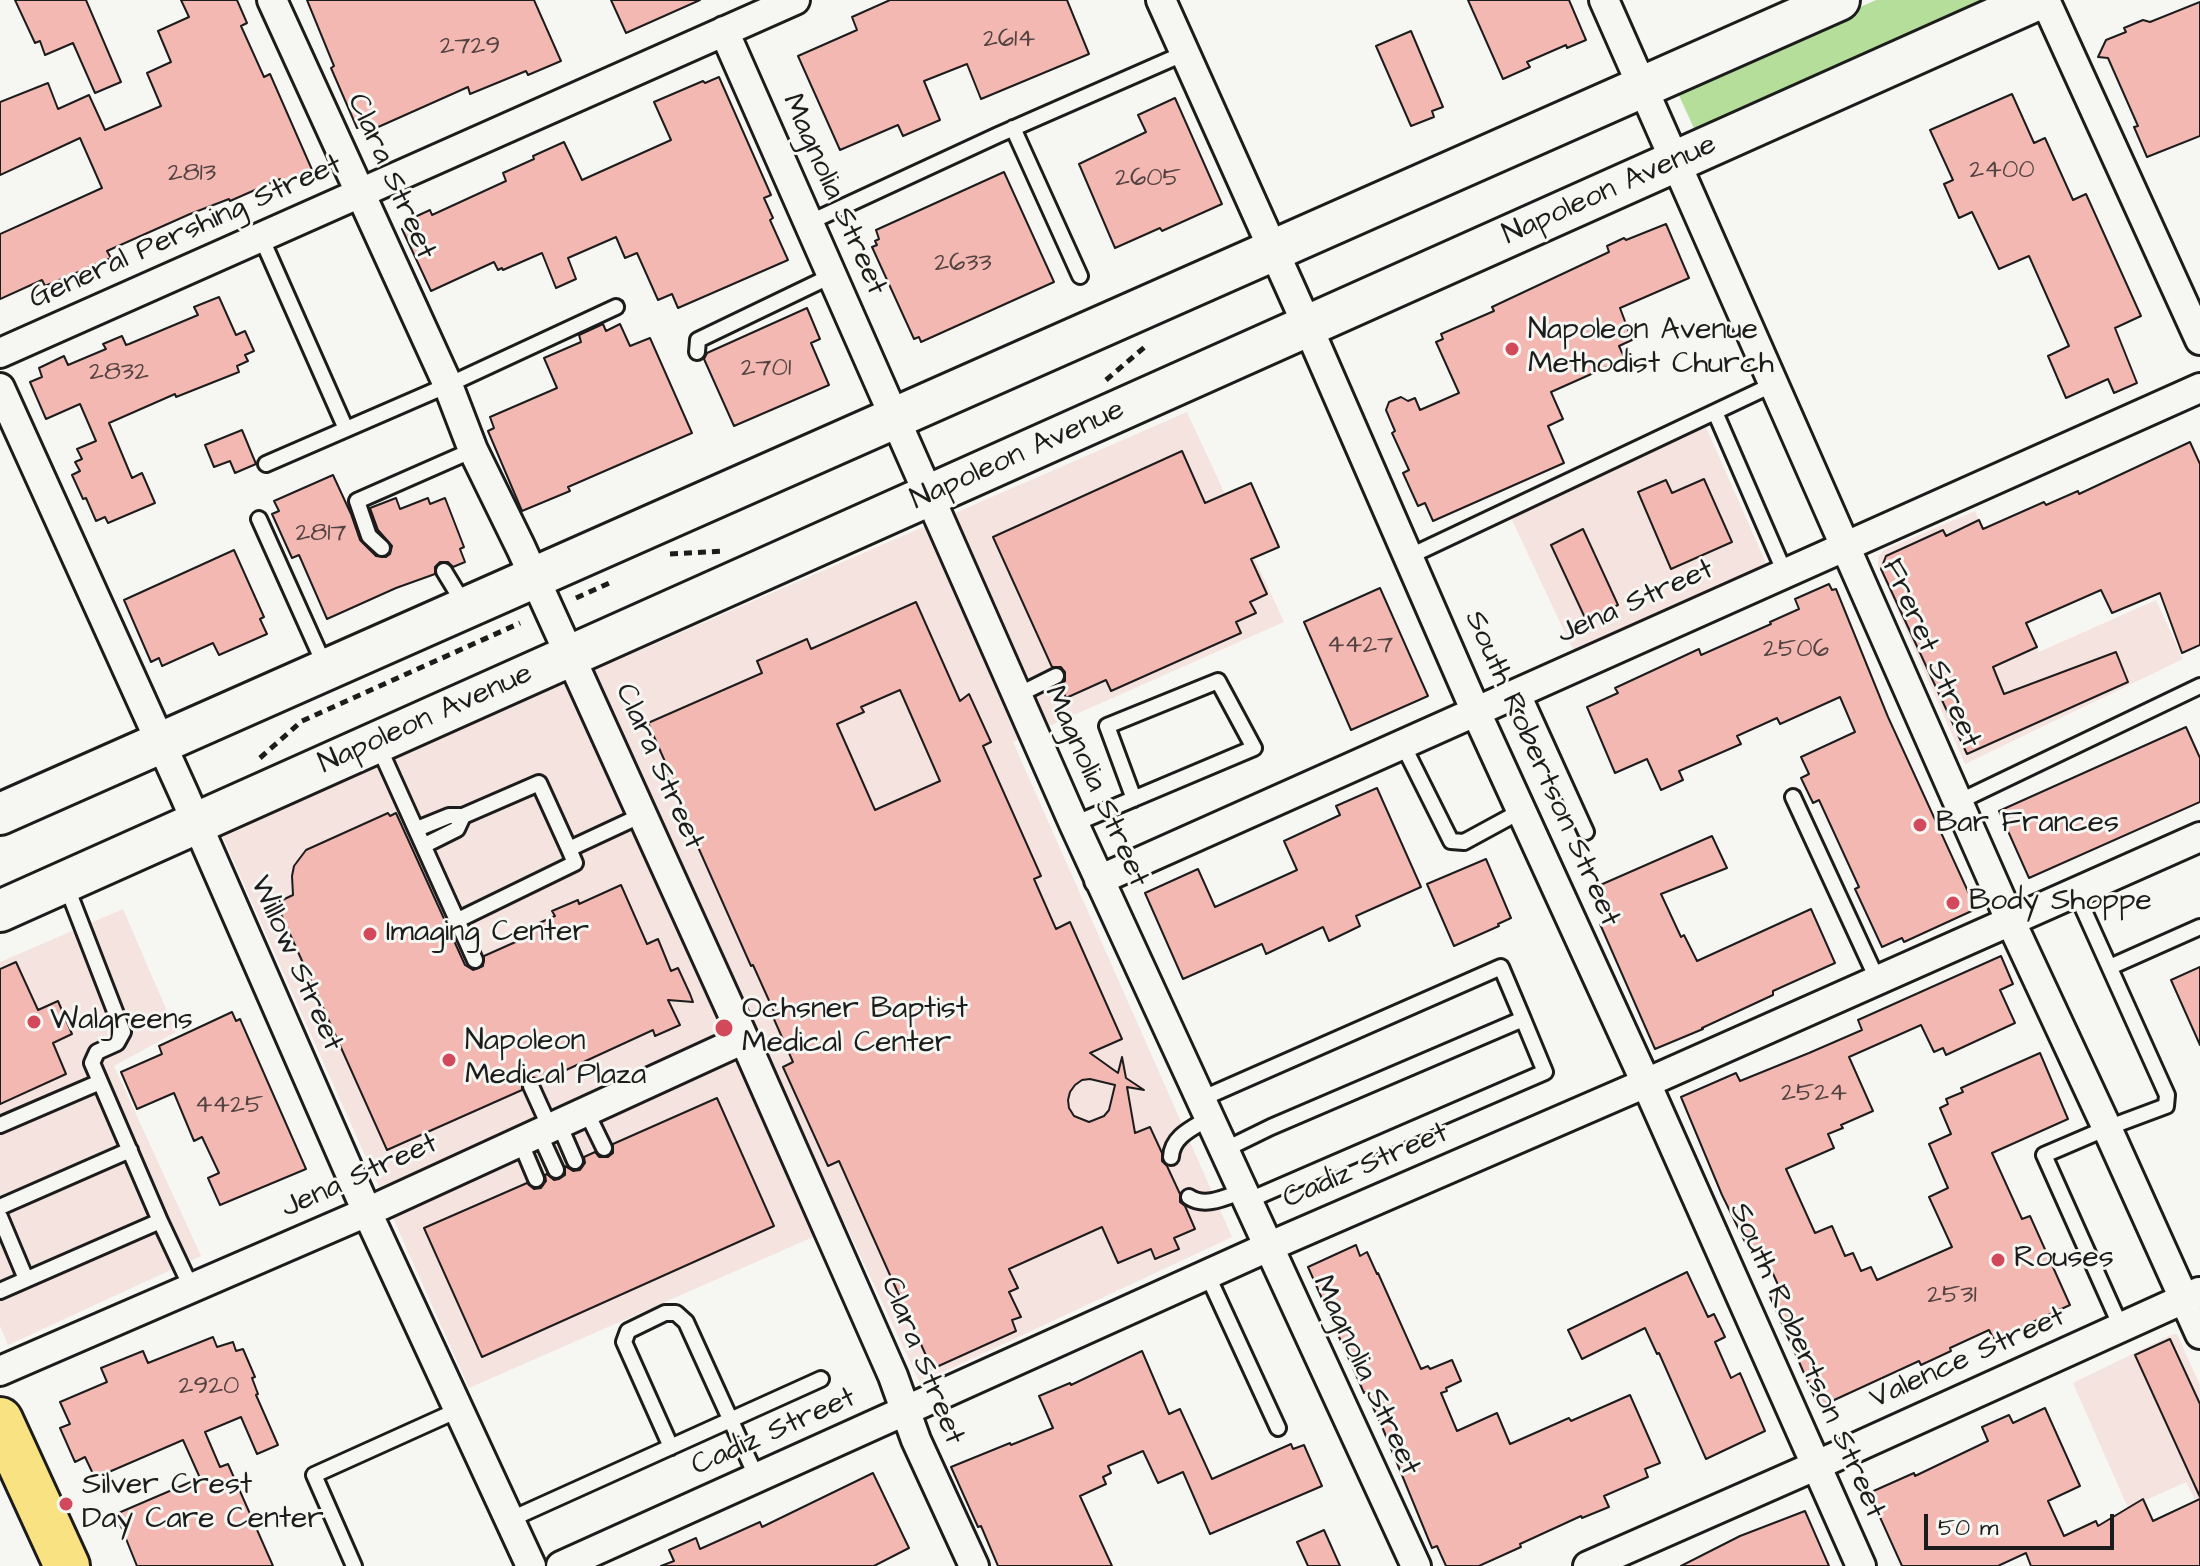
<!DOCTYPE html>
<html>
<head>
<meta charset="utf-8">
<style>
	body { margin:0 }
	#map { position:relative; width:2200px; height:1566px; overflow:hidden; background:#f6f6f2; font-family:"Architects Daughter",sans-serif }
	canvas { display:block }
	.scale { position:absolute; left:1924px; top:1514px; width:190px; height:36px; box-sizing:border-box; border:4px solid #1c1c1c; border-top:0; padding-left:10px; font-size:24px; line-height:28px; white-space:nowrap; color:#1c1c1c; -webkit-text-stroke:6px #f6f6f2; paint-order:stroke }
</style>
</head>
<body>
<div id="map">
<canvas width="2200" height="1566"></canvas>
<div class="scale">50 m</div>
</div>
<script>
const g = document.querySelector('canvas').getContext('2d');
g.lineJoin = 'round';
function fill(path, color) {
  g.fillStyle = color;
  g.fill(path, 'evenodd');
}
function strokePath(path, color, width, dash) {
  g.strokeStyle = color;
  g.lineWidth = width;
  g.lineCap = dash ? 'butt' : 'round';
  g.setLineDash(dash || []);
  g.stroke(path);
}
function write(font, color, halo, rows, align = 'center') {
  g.font = font + ' "Architects Daughter",sans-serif';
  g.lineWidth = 6;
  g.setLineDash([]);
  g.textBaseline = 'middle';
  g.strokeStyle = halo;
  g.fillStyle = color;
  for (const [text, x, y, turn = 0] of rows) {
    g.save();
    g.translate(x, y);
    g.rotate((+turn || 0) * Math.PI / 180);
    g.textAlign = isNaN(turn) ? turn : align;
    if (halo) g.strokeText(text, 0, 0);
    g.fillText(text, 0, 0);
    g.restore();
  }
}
const built = new Path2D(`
	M1187 412 1284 622 1013 742 1232 1237 920 1383 845 1223 469 1388 221 833Z
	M1706 427 1768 568 1574 652 1511 518Z
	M1975 511 2039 652 2156 600 2183 659 1965 764 1878 566V557L1884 550Z
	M123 909 176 1032 114 1066 201 1256 8 1345 0 1326V962Z
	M2177 1334 2200 1385V1510L2186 1482 2128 1508 2073 1383 2171 1335Z`);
const green = new Path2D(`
	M1876 0H2003L1698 137 1676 89Z`);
const building = new Path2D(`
	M15 0H86L121 82 95 93 73 43 45 55 40 41 35 43Z
	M181 0H237L247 23 241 26 264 77 270 74 313 172 282 185 280 179 230 201 229 199 190 214 107 251 111 258 88 268 45 286 42 280 0 299V234L102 188 80 138 0 175V102L48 83 58 109 89 95 105 130 161 106 147 73 171 62 158 31 189 17Z
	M307 0H534L561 61 528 75 526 71 470 94 468 87 367 132 364 126 357 128 331 68 334 66Z
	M611 0H700L626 33Z
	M890 0H1067L1089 54 981 99 967 64 924 81 940 120 903 136 898 125 840 150 798 56 857 30 852 17Z
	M1468 0H1569L1586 40 1567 48 1566 45 1527 62 1530 67 1503 79Z
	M2200 2V136L2147 157 2134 127 2138 126 2108 58 2098 57 2106 40 2126 32 2124 28 2143 20 2150 22Z
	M1411 31 1443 107 1432 111 1434 117 1411 126 1376 46Z
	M719 77 771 195 764 198 773 218 770 220 788 260 678 308 672 294 658 300 637 253 625 258 616 237 568 258 576 279 556 288 542 253 503 270 502 268 498 270 494 262 431 291 402 229 408 226 406 221 430 210 432 215 506 181 503 173 534 159 533 156 564 142 582 180 671 140 654 102 703 81 705 83Z
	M2012 94 2034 143 2045 138 2073 200 2086 194 2141 316 2115 328 2137 383 2114 393 2108 379 2066 398 2048 356 2069 346 2029 256 1999 269 1972 212 1959 218 1944 184 1953 180 1930 130Z
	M1175 98 1222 204 1162 231 1160 228 1115 248 1079 164 1146 132 1138 115Z
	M1004 172 1054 282 921 342 919 337 914 339 872 247 877 245 875 241 879 239 876 230Z
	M1666 224 1689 278 1620 308 1632 340 1619 346 1625 359 1551 392 1563 419 1548 426 1564 463 1433 521 1425 503 1418 506 1403 473 1409 470 1392 433 1395 431 1386 410 1389 402 1401 397 1408 401 1415 398 1420 410 1459 393 1436 342 1443 339 1441 334 1494 311 1492 307 1609 252 1607 246 1624 238 1626 240Z
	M219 297 236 335 245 331 254 351 245 355 248 361 237 366 239 372 176 397 175 394 109 423 132 478 142 473 155 503 108 523 105 517 96 521 86 498 83 499 72 475 80 471 75 462 82 459 77 449 96 441 80 404 46 419 30 382 42 377 39 368 64 356 68 365 106 349 103 344 122 336 126 345 129 344 198 315 194 307Z
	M807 308 820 339 811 343 829 385 734 426 704 359 707 353Z
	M603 324 606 331 620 324 630 346 650 338 692 433 568 487 570 491 522 511 488 431 494 428 490 417 557 388 544 358 581 342 579 335Z
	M242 430 256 464 235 473 230 461 214 467 205 445Z
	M2190 442 2200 464V645L2182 653 2160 593 2112 613 2101 590 2026 623 2037 647 1993 667 2004 694 2116 652 2128 682 1967 754 1881 569 1886 556 1943 530 1946 536 1979 520 1983 529 2044 502 2046 505 2078 491 2079 494Z
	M1182 451 1205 503 1251 483 1279 547 1251 559 1267 594 1250 602 1256 613 1236 622 1241 633 1111 691 1106 680 1066 698 1060 685 1065 681V672L1061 667H1052L993 537Z
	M333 475 351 514 360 540 376 556 386 557 390 554 392 546 378 530 370 508 396 498 400 509 428 498 430 504 445 498 464 547 460 549 465 562 453 567 448 562H440L435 567V574L396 588 327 619 299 555 292 558 272 514 279 511 274 501Z
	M1704 479 1732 542 1671 569 1638 492 1666 480 1672 493Z
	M1583 529 1618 605 1586 620 1551 545Z
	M234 550 264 617 260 619 267 634 219 655 213 643 162 666 159 658 151 662 124 600Z
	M1829 584 1832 590 1836 589 1888 717 1976 909 1904 942 1902 938 1882 947 1855 889 1859 887 1819 800 1813 803 1801 778 1809 774 1801 757 1855 732 1840 697 1780 724 1777 718 1737 736 1741 744 1679 771 1683 780 1661 790 1647 759 1615 773 1587 707 1618 693 1615 688 1699 649 1701 655 1771 624 1770 622 1799 609 1795 599Z
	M1380 588 1428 696 1351 730 1304 622Z
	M916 602 960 701 969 694 991 742 983 746 1041 876 1034 879 1056 929 1070 922 1122 1039 1090 1053 1118 1073 1122 1057 1126 1078 1144 1090 1127 1087 1135 1133 1150 1127 1162 1153V1161L1167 1166 1180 1194V1202L1185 1206 1195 1229 1174 1238 1179 1249 1155 1259 1151 1249 1118 1263 1102 1227 1009 1269 1018 1288 1009 1292 1021 1317 1012 1320 1016 1331 932 1369 839 1161 828 1166 783 1067 793 1062 773 1017 776 1016 753 965 751 966 666 775 670 773 648 723 762 673 757 661 807 639 811 649ZM900 690 940 781 875 810 837 724 864 712 861 707ZM1090 1079 1115 1085 1109 1110 1104 1116 1089 1122 1074 1116 1069 1108 1068 1100 1070 1092 1075 1085 1082 1080Z
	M2186 727 2200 758V802L2029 878 1999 811Z
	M1377 788 1421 887 1356 916 1360 926 1329 941 1323 927 1266 954 1262 944 1183 979 1145 893 1198 869 1215 907 1297 870 1284 841 1340 815 1336 806Z
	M388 813 390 816 396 813 465 965 473 970 483 966 484 956 520 940 517 933 555 916 552 911 578 900 579 904 621 885 647 944 658 939 671 971 678 968 690 994 693 1002 668 1000 680 1025 655 1036 653 1030 540 1082 536 1078 528 1077 522 1081V1090L387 1150 276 903 293 895 292 876 294 866 306 850Z
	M1712 836 1727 868 1661 894 1681 937 1684 935 1697 961 1811 909 1835 963 1773 991V995L1702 1028 1703 1029 1655 1049 1600 924 1612 918 1598 886Z
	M1486 859 1511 918 1498 924 1499 926 1454 946 1427 884Z
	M2001 956 2013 984 2000 990 2015 1023 1946 1055 1943 1048 1934 1052 1921 1025 1849 1057 1873 1111 1841 1125 1843 1128 1828 1134 1834 1148 1786 1169 1815 1233 1832 1226 1845 1256 1853 1253 1861 1271 1871 1267 1877 1280 1952 1247 1929 1197 1948 1188 1929 1144 1951 1134 1940 1108 1948 1104 1946 1099 1963 1092 1961 1088 2040 1053 2068 1119 1992 1153 2022 1219 2030 1216 2070 1305 1994 1340 1989 1330 1950 1348 1951 1351 1921 1365 1919 1361 1819 1407 1768 1292 1779 1287 1761 1247 1750 1252 1722 1195 1681 1097 1736 1073 1740 1081 1809 1053 1862 1030 1858 1020Z
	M16 962 38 1010 58 1001 72 1034 53 1043 66 1074 0 1104V969Z
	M2200 967V1045L2171 980Z
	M232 1012 236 1021 240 1019 306 1169 220 1205 208 1178 219 1173 202 1137 194 1141 174 1093 137 1109 121 1072 162 1054 159 1046Z
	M717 1098 774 1226 482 1357 424 1228 527 1183 534 1189 541 1188 546 1181 545 1175 547 1174 554 1180 559 1179 565 1175V1166L573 1171 580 1170 585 1163 584 1157 595 1152 599 1157H608L613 1153V1144Z
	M1356 1245 1360 1256 1367 1252 1377 1274 1378 1273 1421 1369 1428 1366 1430 1369 1452 1360 1461 1381 1446 1388 1447 1391 1441 1393 1457 1431 1497 1413 1510 1444 1569 1418 1571 1421 1630 1395 1660 1463 1645 1469 1648 1477 1604 1496 1609 1507 1582 1518 1581 1516 1520 1544 1521 1547 1479 1566H1446L1437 1546 1432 1548 1383 1429 1366 1392 1364 1393 1308 1267Z
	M1687 1272 1708 1317 1714 1314 1725 1337 1715 1342 1731 1378 1740 1373 1765 1431 1706 1459 1659 1353 1657 1354 1645 1328 1582 1359 1568 1330Z
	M213 1337 217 1347 233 1342 236 1351 243 1349 255 1377 252 1378 258 1394 256 1395 278 1445 257 1454 241 1417 205 1432 220 1467 228 1464 273 1566H137L116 1514 200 1478 183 1440 95 1478 85 1457 75 1462 60 1428 70 1424 60 1402 107 1382 101 1368 143 1351 148 1363Z
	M2170 1339 2200 1404V1497L2135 1355Z
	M1142 1351 1169 1414 1180 1409 1212 1479 1291 1444 1293 1449 1304 1445 1322 1486 1210 1534 1183 1472 1158 1483 1143 1451 1108 1466 1111 1473 1103 1477 1106 1484 1080 1496 1112 1566H998L981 1526 978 1527 951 1467 1010 1443 1011 1445 1053 1428 1039 1396 1070 1383 1071 1385Z
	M2045 1408 2080 1486 2048 1501 2064 1536 2096 1521 2098 1526 2143 1499 2153 1521 2200 1499V1566H2031L2026 1553 1998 1566H1902L1869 1493 1914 1473 1915 1476 1988 1441 1982 1427 2009 1415 2013 1423Z
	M873 1473 909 1548 874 1566H661L674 1561 669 1550 696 1538 700 1549 760 1522 762 1527Z
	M1805 1511 1829 1566H1681L1740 1536Z
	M1324 1530 1340 1566H1308L1297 1542Z`);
const path = new Path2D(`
	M1106 380 1147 345
	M670 554 724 551
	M576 598 614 581
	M260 758 302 721 520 623`);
const service = new Path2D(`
	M1013 128 1080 276
	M808 223 998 135 1185 53
	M261 237 346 429
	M697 352 698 340 831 276
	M1715 412 1785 573
	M266 464 448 385 616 307
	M259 519 325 666
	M382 548 369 536 357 501 473 450
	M1408 557 1774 384
	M444 571 464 604
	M1522 691 1586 832
	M1016 696 1056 676
	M377 743 475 960
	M1403 745 1451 841 1464 842 1521 811
	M1793 797 1878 981
	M1958 802 2200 686
	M463 816 539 783 569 849
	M1074 824 1254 748 1218 681 1107 726 1134 799
	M417 829 449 816H463L457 829 425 845
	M2076 893 2167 1095 2166 1106 2107 1128 2044 1155 2121 1327
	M458 920 575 863 569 849 642 815
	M2110 967 2200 927
	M531 1086 550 1128
	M1201 1099 1501 967 1523 1019
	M586 1111 604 1148
	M559 1124 575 1161
	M0 1125 100 1082
	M539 1133 556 1170
	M520 1141 536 1179
	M1224 1150 1271 1127 1523 1019 1545 1072 1247 1201
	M1171 1157C1172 1136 1193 1128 1209 1118
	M1189 1197C1205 1208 1226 1197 1243 1191
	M0 1207 130 1150
	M0 1217 26 1279
	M160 1221 191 1287
	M1207 1274 1278 1428
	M0 1291 160 1221 92 1063 97 1052 117 1043 123 1032 66 885
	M671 1447 624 1342 628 1331 665 1313H676L686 1322 757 1478
	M509 1520 821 1379
	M354 1566 314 1475 458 1410`);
const minor = new Path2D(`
	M272 0 448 385 473 450 521 548 744 1039 893 1376 916 1440 974 1566
	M1161 0 1308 327 1476 712 1646 1083 1861 1566
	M1604 0 2011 922 2107 1128 2200 1334
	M2045 0 2200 340
	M724 31 1074 824 1416 1566
	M0 353 795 0
	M0 388 184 794 367 1212 531 1566
	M1099 880 2200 388
	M0 1371 367 1212 744 1039
	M561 1566 1268 1247 1646 1083 2200 837
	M1588 1566 1815 1466 2199 1292`);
const secondary = new Path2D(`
	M0 814 1839 0
	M0 911 2036 0`);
const primary = new Path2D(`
	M0 1420 67 1566`);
const markers = [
	[1512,349,8,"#d1495b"],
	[1920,825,8,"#d1495b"],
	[1953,903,8,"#d1495b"],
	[370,934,8,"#d1495b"],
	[34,1022,8,"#d1495b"],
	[724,1028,10,"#d1495b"],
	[449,1060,8,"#d1495b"],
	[1998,1260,8,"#d1495b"],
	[66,1504,8,"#d1495b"]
];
const numberNames = [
	["2614",1009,41],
	["2729",470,48],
	["2400",2002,172],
	["2813",192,175],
	["2605",1148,180],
	["2633",963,265],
	["2701",766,370],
	["2832",119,374],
	["2817",321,535],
	["4427",1360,647],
	["2506",1796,651],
	["2524",1814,1095],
	["4425",229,1107],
	["2531",1952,1297],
	["2920",209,1388]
];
const streetNames = [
	["Clara Street",390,177,66],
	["Napoleon Avenue",1610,191,-24],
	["Magnolia Street",833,195,66],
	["General Pershing Street",186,233,-24],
	["Napoleon Avenue",1018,456,-24],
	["Jena Street",1636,603,-24],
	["Freret Street",1930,654,66],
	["Napoleon Avenue",426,720,-24],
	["Clara Street",658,767,66],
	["South Robertson Street",1541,769,66],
	["Magnolia Street",1095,787,66],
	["Willow Street",295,964,66],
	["Cadiz Street",1366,1167,-23],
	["Jena Street",360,1177,-24],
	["Valence Street",1968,1359,-24],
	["Clara Street",921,1361,68],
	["South Robertson Street",1806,1361,66],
	["Magnolia Street",1365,1376,65],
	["Cadiz Street",774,1433,-24]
];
const poiNames = [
	["Napoleon Avenue",1528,332],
	["Methodist Church",1528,366],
	["Bar Frances",1936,825],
	["Body Shoppe",1969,903],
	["Imaging Center",386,934],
	["Ochsner Baptist",742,1011],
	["Medical Center",742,1045],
	["Walgreens",50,1022],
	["Napoleon",465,1043],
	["Medical Plaza",465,1077],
	["Rouses",2014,1260],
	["Silver Crest",82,1487],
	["Day Care Center",82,1521]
];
fill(built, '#f5e3df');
fill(green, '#b4de9a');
fill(building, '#f4b8b2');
strokePath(building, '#1c1c1c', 2);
strokePath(service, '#1c1c1c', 20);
strokePath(minor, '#1c1c1c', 34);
strokePath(secondary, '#1c1c1c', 46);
strokePath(primary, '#1c1c1c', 50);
strokePath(path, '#1c1c1c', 5, [8, 6]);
strokePath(service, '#f6f6f2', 14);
strokePath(minor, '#f6f6f2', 28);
strokePath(secondary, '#f6f6f2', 40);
strokePath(primary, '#f8e281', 44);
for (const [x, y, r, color] of markers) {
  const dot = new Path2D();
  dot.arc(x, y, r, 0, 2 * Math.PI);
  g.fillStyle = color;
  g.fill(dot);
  strokePath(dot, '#f6f6f2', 3);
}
write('26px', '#524342', null, numberNames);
write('30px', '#1c1c1c', '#f6f6f2', streetNames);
write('30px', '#1c1c1c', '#f6f6f2', poiNames, 'left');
</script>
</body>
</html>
